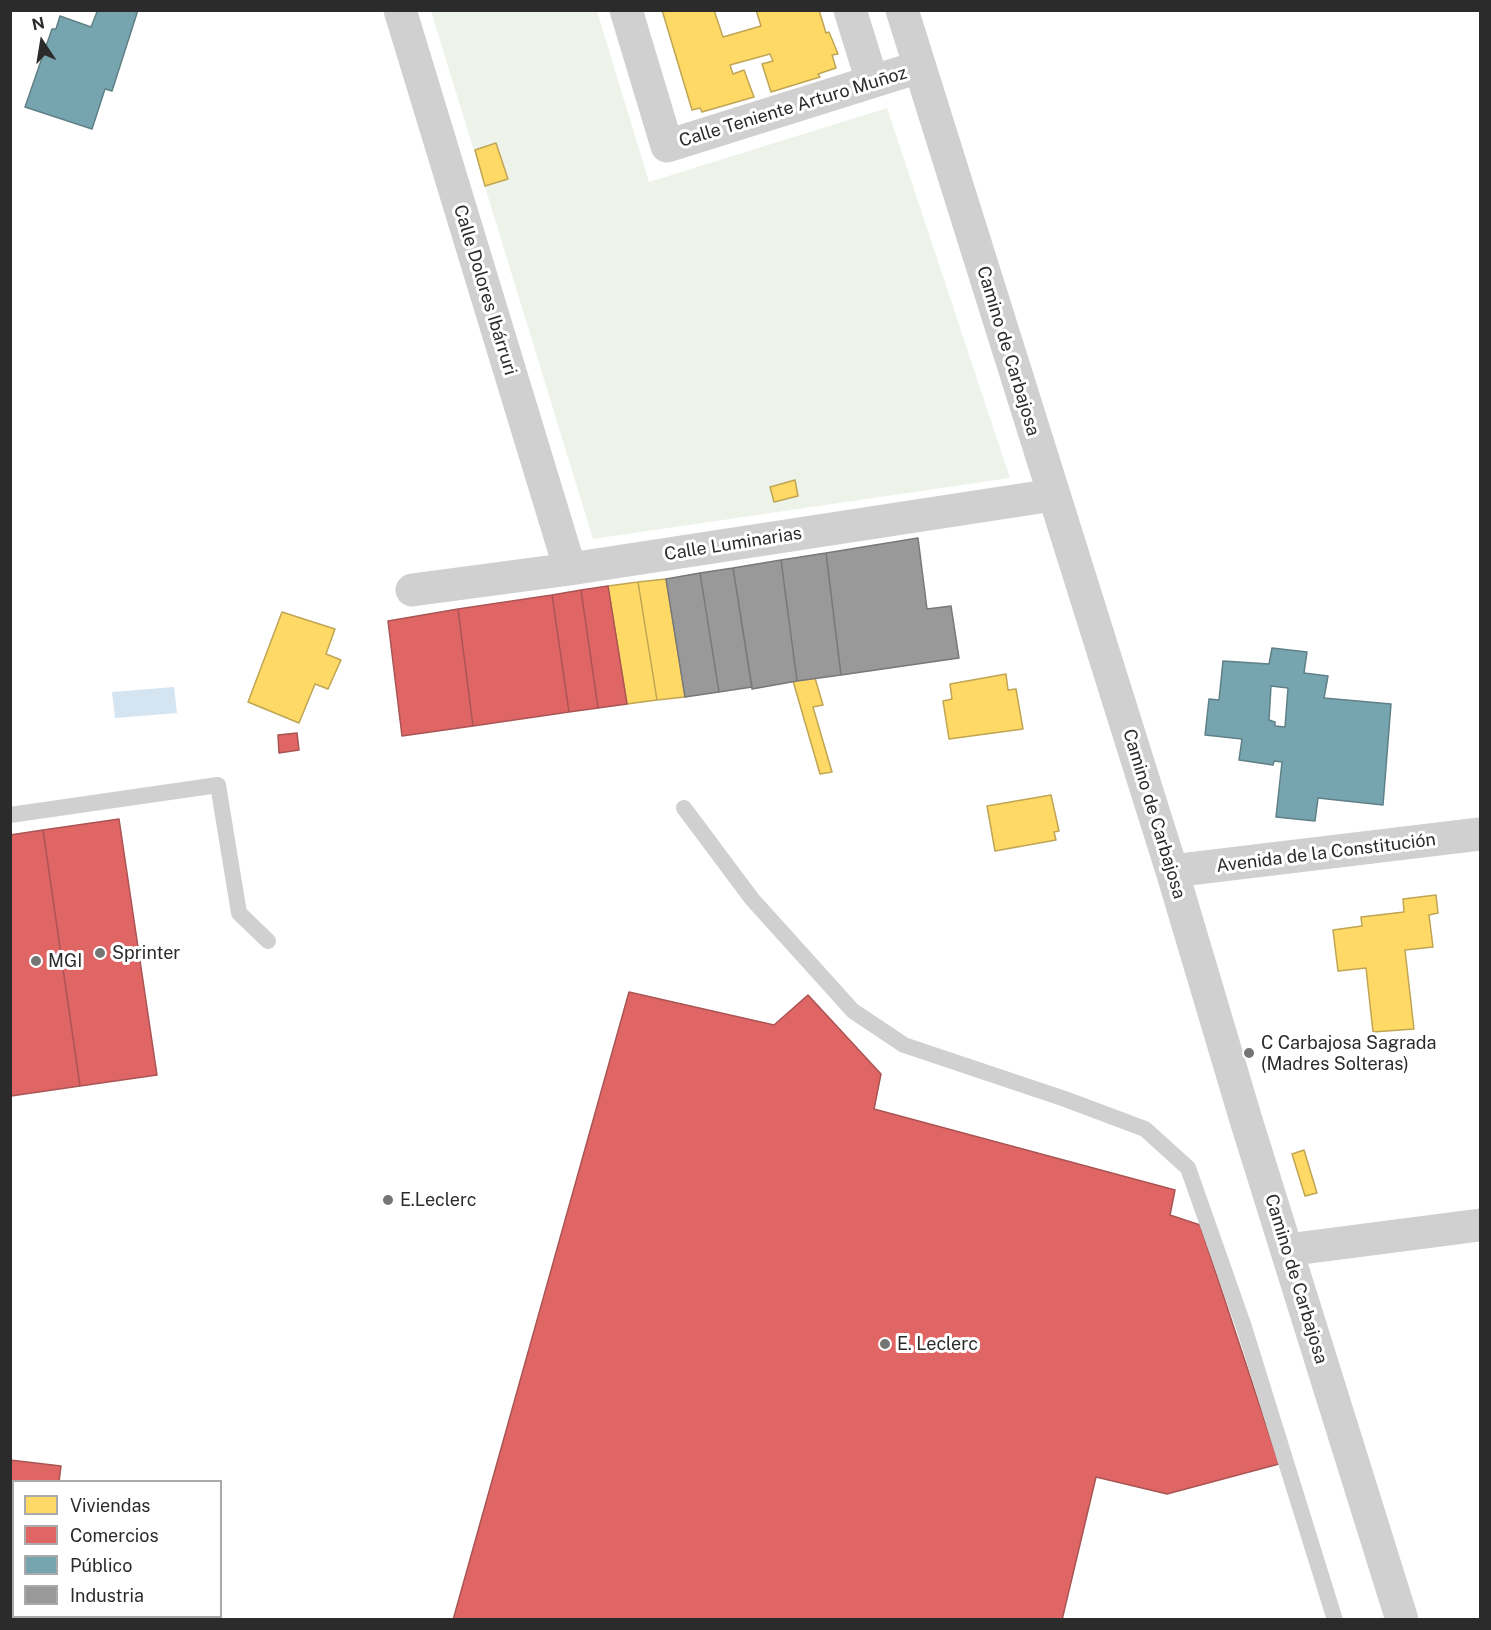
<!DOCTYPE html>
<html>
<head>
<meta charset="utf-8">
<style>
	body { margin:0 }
	#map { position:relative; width:1491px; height:1630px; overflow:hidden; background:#fff; font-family:"Public Sans",sans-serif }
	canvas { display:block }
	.frame { position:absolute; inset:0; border:12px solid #2b2b2b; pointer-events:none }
	.legend { position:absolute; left:12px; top:1480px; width:210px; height:138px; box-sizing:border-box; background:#fff; border:2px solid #aaa; margin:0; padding:8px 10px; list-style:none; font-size:18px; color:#2b2b2b }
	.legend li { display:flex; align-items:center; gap:12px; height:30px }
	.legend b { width:30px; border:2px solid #aaa }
	.north { position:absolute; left:12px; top:12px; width:60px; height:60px; -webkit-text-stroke:4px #fff; paint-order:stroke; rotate:348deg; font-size:16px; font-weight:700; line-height:24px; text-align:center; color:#2b2b2b }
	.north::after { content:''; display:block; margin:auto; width:21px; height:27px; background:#2b2b2b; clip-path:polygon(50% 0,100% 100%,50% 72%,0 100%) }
</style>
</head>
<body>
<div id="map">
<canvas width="1491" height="1630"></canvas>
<div class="frame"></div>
<ul class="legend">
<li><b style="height:16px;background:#ffd966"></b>Viviendas</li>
<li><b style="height:16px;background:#e06666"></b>Comercios</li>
<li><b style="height:16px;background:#76a5af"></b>Público</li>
<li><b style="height:16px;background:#999"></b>Industria</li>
</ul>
<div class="north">N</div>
</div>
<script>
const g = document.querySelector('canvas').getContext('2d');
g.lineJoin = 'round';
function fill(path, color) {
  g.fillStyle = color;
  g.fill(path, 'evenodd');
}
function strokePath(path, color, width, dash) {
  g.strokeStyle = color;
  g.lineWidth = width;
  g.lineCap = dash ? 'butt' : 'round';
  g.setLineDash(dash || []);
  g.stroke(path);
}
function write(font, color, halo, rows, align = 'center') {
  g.font = font + ' "Public Sans",sans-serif';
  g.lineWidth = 6;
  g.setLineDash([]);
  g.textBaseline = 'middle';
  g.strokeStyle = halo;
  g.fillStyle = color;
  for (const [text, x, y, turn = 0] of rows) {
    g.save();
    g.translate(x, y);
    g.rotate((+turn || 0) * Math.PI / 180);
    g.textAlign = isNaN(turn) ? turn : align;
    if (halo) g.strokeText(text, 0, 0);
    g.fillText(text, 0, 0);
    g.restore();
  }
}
const green = new Path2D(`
	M431 11H597L649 182 887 108 1010 478 593 539Z`);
const water = new Path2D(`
	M174 687 177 713 115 718 112 692Z`);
const homes = new Path2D(`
	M662 10H714L723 37 761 26 756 10H819L826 33 829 32 838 54 832 55 836 68 818 74 820 77 771 92 762 64 773 61 770 54 730 65 733 74 744 70 754 97 702 112 700 108 692 110Z
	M496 143 508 179 485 186 475 150Z
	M795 480 798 496 774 502 770 487Z
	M666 579 685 697 657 700 638 582Z
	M638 582 657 700 627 704 608 586Z
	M282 612 335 629 326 654 341 660 328 689 315 684 299 723 248 702Z
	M1006 674 1008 690 1016 689 1023 729 949 739 943 701 952 699 950 684Z
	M815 678 823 705 813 707 832 772 820 774 793 681Z
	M1051 795 1059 831 1054 832 1056 840 995 851 987 806Z
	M1436 895 1438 913 1429 915 1433 947 1405 950 1414 1029 1373 1032 1366 968 1338 971 1333 930 1362 926 1361 917 1404 912 1403 899Z
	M1304 1150 1317 1193 1305 1196 1292 1154Z`);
const shops = new Path2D(`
	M608 586 627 704 598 708 581 590Z
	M581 590 598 708 569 712 552 595Z
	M552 595 569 712 473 726 458 609Z
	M458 609 473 726 402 736 388 621Z
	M297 733 299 750 279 753 278 735Z
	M119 819 157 1075 80 1086 43 830Z
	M43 830 80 1086 11 1096 10 835Z
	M629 992 774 1025 808 995 881 1074 874 1109 1175 1190 1170 1215 1200 1225 1279 1464 1167 1494 1096 1477 1062 1620H453Z
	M10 1460 61 1466 59 1482H14V1616H43V1620H10Z`);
const public = new Path2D(`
	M93 10H138L112 91 105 89 92 129 25 107 52 29H56L60 16 91 27 97 12Z
	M1272 648 1307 652 1304 673 1328 676 1324 698 1391 704 1383 805 1318 798 1315 821 1276 817 1282 762 1274 761 1273 765 1239 760 1242 739 1205 735 1209 699 1219 700 1223 661 1269 664ZM1271 686 1288 688 1285 727 1275 726V722L1269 720Z`);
const industry = new Path2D(`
	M918 538 927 609 951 606 959 658 841 675 826 553Z
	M826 553 841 675 797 681 781 560Z
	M781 560 797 681 752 689 733 568Z
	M733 568 752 687 719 692 700 573Z
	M700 573 719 692 685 697 666 579Z`);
const lane = new Path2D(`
	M684 808 752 899 853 1011 904 1045 1065 1099 1145 1129 1188 1168 1244 1327 1335 1620
	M10 815 218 785 239 913 268 941`);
const street = new Path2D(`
	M400 10 570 569
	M626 10 667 146 919 67
	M850 10 872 81
	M902 10 1172 871 1246 1120 1402 1620
	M412 590 570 569 1053 495
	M1172 871 1480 834
	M1287 1250 1480 1225`);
const markers = [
	[100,953,6,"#757575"],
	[36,961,6,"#757575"],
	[1249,1053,6,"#757575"],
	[388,1200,6,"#757575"],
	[885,1344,6,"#757575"]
];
const streetNames = [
	["Calle Teniente Arturo Muñoz",793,107,-17],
	["Calle Dolores Ibárruri",485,290,73],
	["Camino de Carbajosa",1008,351,73],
	["Calle Luminarias",733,544,-9],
	["Camino de Carbajosa",1154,814,73],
	["Avenida de la Constitución",1326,853,-7],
	["Camino de Carbajosa",1296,1279,73]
];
const poiNames = [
	["Sprinter",112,953],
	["MGI",48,961],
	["C Carbajosa Sagrada",1261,1043],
	["(Madres Solteras)",1261,1064],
	["E.Leclerc",400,1200],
	["E. Leclerc",897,1344]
];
fill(green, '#eef3ea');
fill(water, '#d5e4f1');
fill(homes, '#ffd966');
strokePath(homes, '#bfa554', 1.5);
fill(shops, '#e06666');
strokePath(shops, '#aa5454', 1.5);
fill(public, '#76a5af');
strokePath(public, '#608087', 1.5);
fill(industry, '#999');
strokePath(industry, '#787878', 1.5);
strokePath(lane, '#d0d0d0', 16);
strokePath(street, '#d0d0d0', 33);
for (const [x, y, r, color] of markers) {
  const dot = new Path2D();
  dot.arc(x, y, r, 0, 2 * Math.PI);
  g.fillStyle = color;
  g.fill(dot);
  strokePath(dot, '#fff', 2);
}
write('18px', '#2b2b2b', '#fff', streetNames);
write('18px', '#2b2b2b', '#fff', poiNames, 'left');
</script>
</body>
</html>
